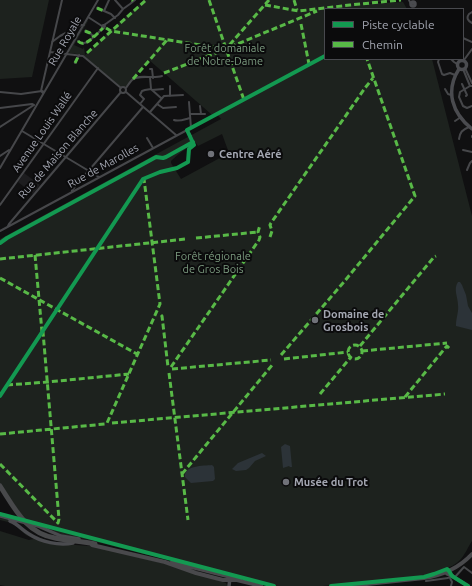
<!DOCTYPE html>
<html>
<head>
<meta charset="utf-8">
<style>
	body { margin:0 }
	#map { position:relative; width:472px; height:586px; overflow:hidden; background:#101011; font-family:Ubuntu,sans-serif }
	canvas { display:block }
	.legend { position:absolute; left:324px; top:8px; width:140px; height:52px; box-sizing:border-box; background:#0b0b0c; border:1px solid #48494e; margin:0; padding:5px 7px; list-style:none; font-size:12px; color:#a3a6b1 }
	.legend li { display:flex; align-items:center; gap:8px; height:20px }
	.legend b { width:20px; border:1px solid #48494e }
</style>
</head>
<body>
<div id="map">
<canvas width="472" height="586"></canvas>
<ul class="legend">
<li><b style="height:5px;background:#139951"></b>Piste cyclable</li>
<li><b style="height:5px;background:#58b947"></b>Chemin</li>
</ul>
</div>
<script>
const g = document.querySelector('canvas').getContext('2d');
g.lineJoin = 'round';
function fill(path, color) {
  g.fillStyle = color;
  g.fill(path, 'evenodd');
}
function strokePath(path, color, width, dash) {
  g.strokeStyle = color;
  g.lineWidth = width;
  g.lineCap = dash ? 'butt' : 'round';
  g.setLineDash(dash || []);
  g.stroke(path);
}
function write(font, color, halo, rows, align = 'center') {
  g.font = font + ' Ubuntu,sans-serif';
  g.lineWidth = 4;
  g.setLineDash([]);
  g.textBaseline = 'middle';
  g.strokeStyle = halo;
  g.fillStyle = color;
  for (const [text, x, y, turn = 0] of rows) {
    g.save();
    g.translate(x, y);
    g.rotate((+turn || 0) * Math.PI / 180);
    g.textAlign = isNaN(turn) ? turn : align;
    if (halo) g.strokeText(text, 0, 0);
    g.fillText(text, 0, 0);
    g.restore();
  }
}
const built = new Path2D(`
	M24 173 40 185 33 194 18 182Z`);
const green = new Path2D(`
	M0 0H49L32 77 0 79Z
	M144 0H395L363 4 403 2 407 9H325V59H432L472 216V541C468 547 465 555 460 560 453 568 434 573 424 576L323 586H277L155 554 154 555H148L89 540 63 535 46 528 41 524 25 520 0 484V239L221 119 217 114 212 115 211 114 149 60 127 86 121 87 83 56 84 55 70 53 68 52 87 20 88 21 74 45 83 49 84 47 85 55 110 31 106 28 105 29 106 26V28L111 30ZM222 134 229 153 181 179 171 163V161C177 155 188 146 196 143L198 146Z
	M0 518 9 520 29 535 61 544 90 546 117 552 166 564 223 582 226 583 227 585V586H5L0 585V531L29 540 34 539 26 535 12 523 0 520Z`);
const water = new Path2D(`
	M458 282H460L462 285 466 295 468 306 472 313V330L456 326V325C456 318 459 311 458 305 458 297 453 289 458 282Z
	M285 444 290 446 292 467H290L289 466 283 468 281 447Z
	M262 453 266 456 255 461 249 468 246 470 236 471 232 469 238 463Z
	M212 465 214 467 215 479 213 481 191 483 185 477C184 465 203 466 212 465Z`);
const street = new Path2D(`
	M109 0 104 11 111 14 115 18
	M115 0 123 9
	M409 0 411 4
	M97 8 104 11
	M472 12 469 14C466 18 468 21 472 23
	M88 17 102 26
	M103 25 105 26 104 28 102 27Z
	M104 25 107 23 118 15 123 9 130 4 135 0
	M85 31 90 33 94 37
	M463 38 472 42
	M78 41C79 42 82 44 84 43 89 43 99 32 103 28
	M52 42 60 36 81 25H84
	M50 52 83 56 121 88
	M439 59 438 62 442 74 444 75 450 73 455 75
	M451 59 454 62 457 64
	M464 60 472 49
	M75 63 79 55
	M465 68 472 83
	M150 69H152L153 78
	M463 69 470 86H472
	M150 77 151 89
	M462 84 467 95 466 96
	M170 86V96
	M470 86 460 92 459 97 463 106 467 108 472 106
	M120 90a3 3 0 1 1 6 0a3 3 0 1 1-6 0Z
	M126 88C128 85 130 82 132 80 138 74 153 79 162 76
	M445 89 448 94 451 95
	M152 90 161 98
	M0 92 21 94 42 91 44 92
	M126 92 176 135
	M43 93 41 91 62 0
	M189 102 191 128
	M140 104 144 99 140 95 142 91 145 90 151 89 152 90 163 89
	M157 104 163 108 176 107
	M200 106 201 114
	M0 108 32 104 34 105
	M150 112 164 96 183 95
	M190 114H205
	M174 120C178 122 186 119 190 118
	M455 121 461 117
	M0 127 34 105
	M187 130 191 136
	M22 131 99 177
	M472 137V136
	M147 138 153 148
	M459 139C460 132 462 130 469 127
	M463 150 472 152
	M0 156 9 150
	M0 168 98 0
	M467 170 470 163 472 161
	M72 192V190L73 189 143 107
	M0 205 98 68
	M8 226 9 224 121 92
	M0 231 226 109
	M455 577 464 567 472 573
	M450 578 452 582 451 586
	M426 581 448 578 453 575`);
const secondary = new Path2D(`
	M411 4a2 2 0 1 1 4 0a2 2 0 1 1-4 0Z
	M457.5 65a4.5 4.5 0 1 1 9 0a4.5 4.5 0 1 1-9 0Z
	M459 69C445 91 452 113 472 129
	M0 516 38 526 61 536 79 539
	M10 521C18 524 22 530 29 534 41 542 59 546 73 543
	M447 574 452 576 468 586
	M229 586 230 578`);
const primary = new Path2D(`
	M92 545 165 562 196 573 223 580H237L261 586
	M172 562 239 579
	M348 586 424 578C443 575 459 568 472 554`);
const highway = new Path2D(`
	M0 486C15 509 26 533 55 538 68 541 82 541 95 544`);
const quiet = new Path2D(`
	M132 0 133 1
	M209 0 244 100
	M294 0 297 10
	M265 5 299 11 350 5 401 0
	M97 8 104 11
	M301 24 309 64
	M106 28 111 31 226 49
	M85 31 90 33 94 37
	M78 41C79 42 82 44 84 43 89 43 99 32 103 28
	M230 47 317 11
	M87 53 146 0
	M75 63 79 55
	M164 73 226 49 269 0
	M133 79 167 40
	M270 237 272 231 270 225 271 223 365 88 373 78
	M196 238 258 232
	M35 255 42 332
	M0 259 186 239
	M0 278 137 354
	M161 315 162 316 168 367
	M348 352a7 7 0 1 1 14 0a7 7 0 1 1-14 0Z
	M360 346 434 257 436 256
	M362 351 447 343
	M281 355 343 283 415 196 367 59
	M284 359 348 352
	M171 367 259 240 260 237 258 232 260 225
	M172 369 271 360
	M169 373 188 520
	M7 385 48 382 129 374
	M320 394 351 357
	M405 397 446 347 447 346 450 349
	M112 423 445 394
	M0 434 105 424 107 423 160 304 144 179H143
	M0 464 58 523 59 519 43 332
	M182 474 273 364`);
const cycleway = new Path2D(`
	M0 243 7 238 136 168 156 157 163 158 166 157 193 142
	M0 396 143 179 160 172 177 168 188 162 189 149 194 145 187 130 325 56
	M0 514 274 586
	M331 586 424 577 434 574 447 569 449 571 452 576 468 586`);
const markers = [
	[211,154,4,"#707279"],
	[315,320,4,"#707279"],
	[286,482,4,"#707279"]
];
const streetNames = [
	["Rue Royale",65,41,-60],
	["Avenue Louis Wallé",42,132,-55],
	["Rue de Maison Blanche",58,154,-49],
	["Rue de Marolles",103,166,-29]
];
const parkNames = [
	["Forêt domaniale",225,48],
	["de Notre-Dame",225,61],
	["Forêt régionale",213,256],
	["de Gros Bois",213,269]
];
const poiNames = [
	["Centre Aéré",219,154],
	["Domaine de",323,314],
	["Grosbois",323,327],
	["Musée du Trot",294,482]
];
fill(built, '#1d1d1f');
fill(green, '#1d221e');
fill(water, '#2c3338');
strokePath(street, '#46474a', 2);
strokePath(secondary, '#4a4b4f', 3.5);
strokePath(primary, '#49494c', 4);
strokePath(highway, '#48494b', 5);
strokePath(quiet, '#58b947', 3, [6, 3]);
strokePath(cycleway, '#139951', 4);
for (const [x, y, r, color] of markers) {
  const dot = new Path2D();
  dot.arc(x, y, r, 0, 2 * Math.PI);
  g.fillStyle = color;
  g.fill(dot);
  strokePath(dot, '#0b0b0c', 1.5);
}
write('11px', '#a3a6b1', '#0b0b0c', streetNames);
write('11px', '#7b9a7f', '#0b0b0c', parkNames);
write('bold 11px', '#a3a6b1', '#0b0b0c', poiNames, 'left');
</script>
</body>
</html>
